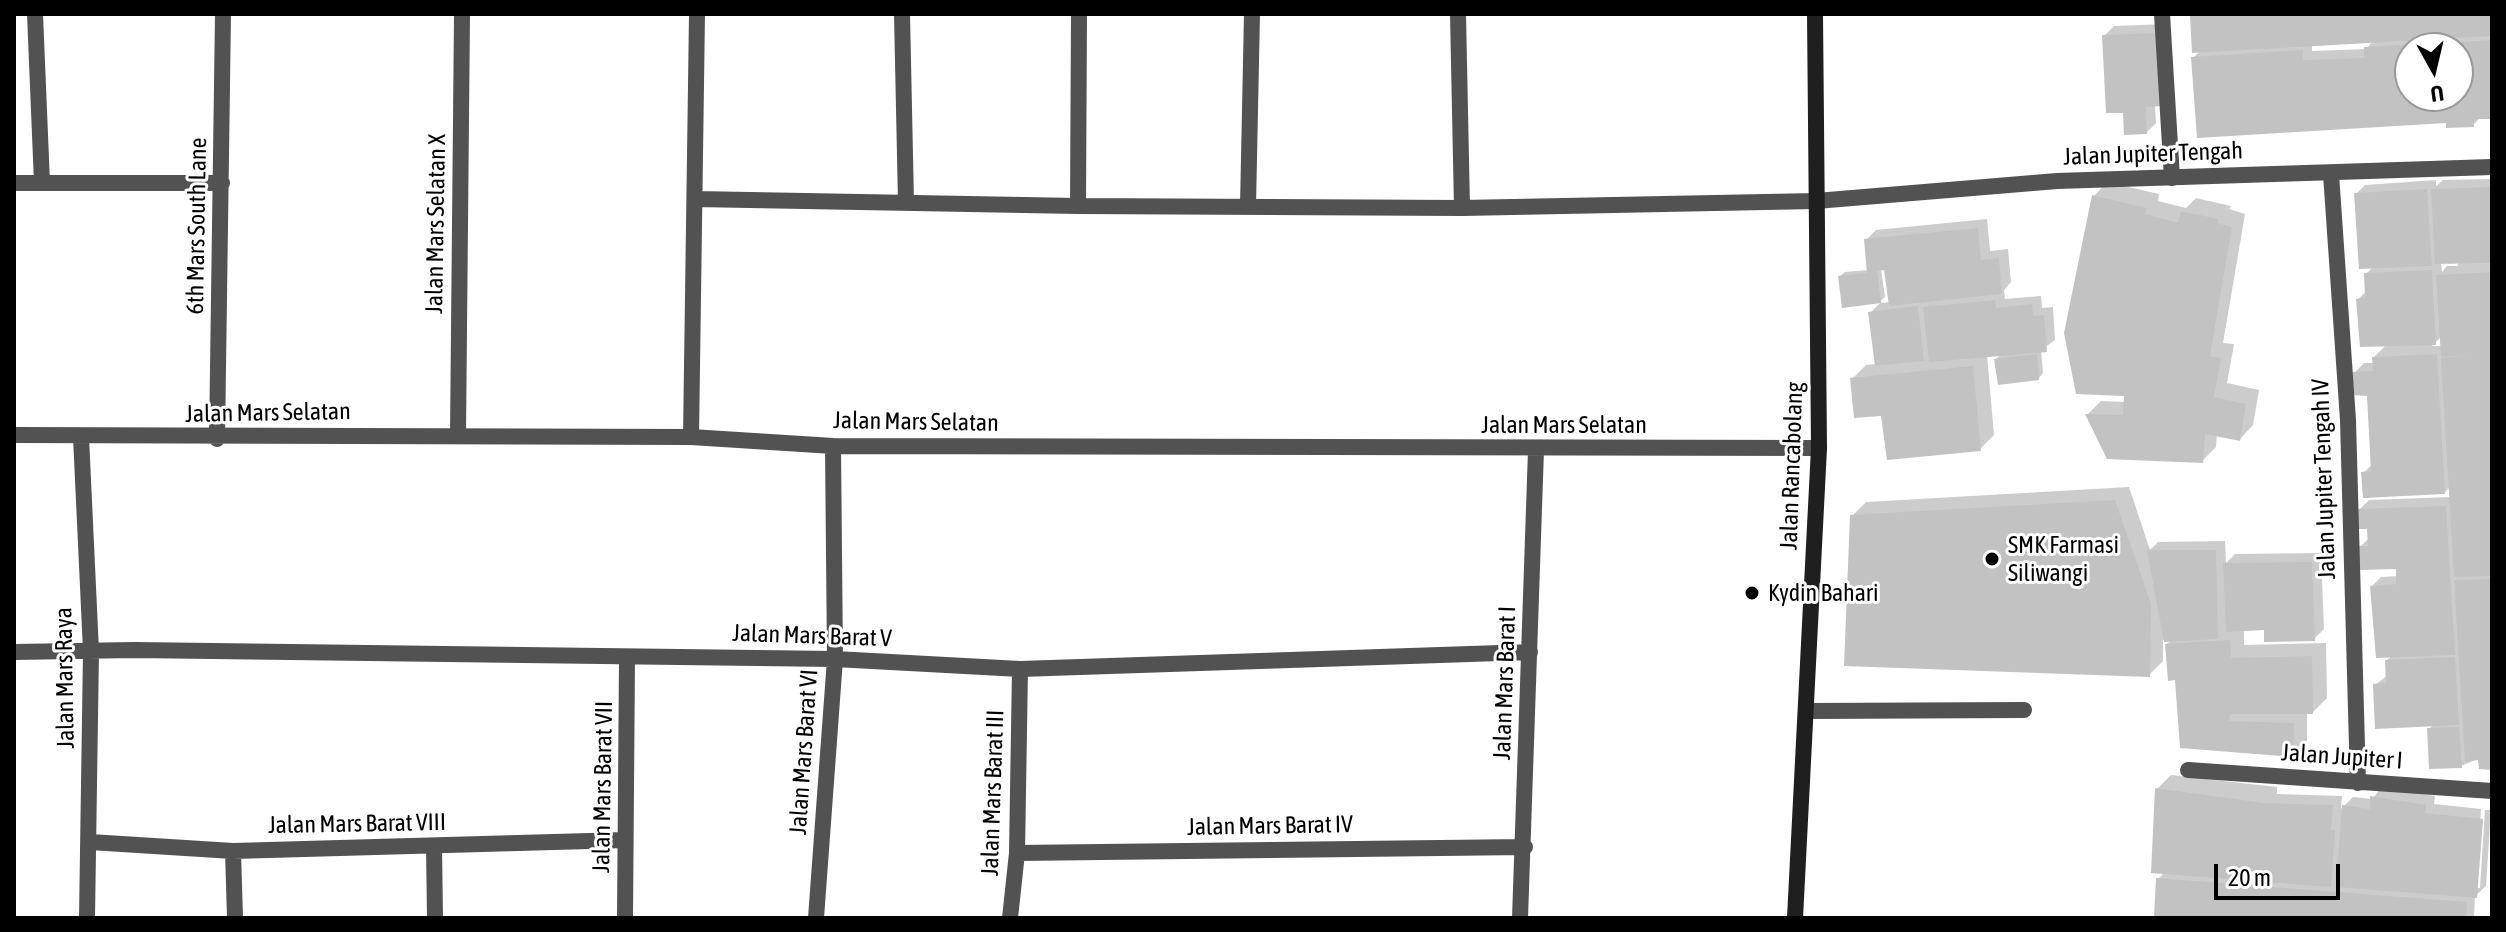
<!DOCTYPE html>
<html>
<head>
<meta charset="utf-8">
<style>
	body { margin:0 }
	#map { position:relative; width:2506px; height:932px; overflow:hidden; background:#fff; font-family:"Asap Condensed",sans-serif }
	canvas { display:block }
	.frame { position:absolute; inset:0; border:16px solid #000; pointer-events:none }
	.north { position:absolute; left:2394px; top:32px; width:80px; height:80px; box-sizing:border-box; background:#fff; border:2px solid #999; border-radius:50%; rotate:172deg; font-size:22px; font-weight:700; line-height:32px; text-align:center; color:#000 }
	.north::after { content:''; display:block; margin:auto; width:28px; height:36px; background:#000; clip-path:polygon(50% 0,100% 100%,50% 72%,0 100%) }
	.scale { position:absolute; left:2214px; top:864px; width:126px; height:36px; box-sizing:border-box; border:4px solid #000; border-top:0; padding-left:10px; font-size:24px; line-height:28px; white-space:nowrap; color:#000; -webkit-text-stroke:6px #fff; paint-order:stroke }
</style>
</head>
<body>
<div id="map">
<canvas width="2506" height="932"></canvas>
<div class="frame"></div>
<div class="north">U</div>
<div class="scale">20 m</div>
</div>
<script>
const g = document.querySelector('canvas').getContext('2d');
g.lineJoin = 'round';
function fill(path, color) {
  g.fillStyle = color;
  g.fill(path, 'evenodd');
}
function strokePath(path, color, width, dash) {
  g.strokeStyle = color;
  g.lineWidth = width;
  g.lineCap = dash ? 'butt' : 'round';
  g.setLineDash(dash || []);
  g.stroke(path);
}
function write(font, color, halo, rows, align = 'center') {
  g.font = font + ' "Asap Condensed",sans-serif';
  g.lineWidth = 6;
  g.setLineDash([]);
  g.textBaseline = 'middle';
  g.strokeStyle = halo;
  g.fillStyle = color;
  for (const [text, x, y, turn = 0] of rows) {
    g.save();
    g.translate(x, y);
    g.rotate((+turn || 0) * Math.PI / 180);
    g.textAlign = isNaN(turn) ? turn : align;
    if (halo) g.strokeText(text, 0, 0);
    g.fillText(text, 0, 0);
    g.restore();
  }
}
const shadow = new Path2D(`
	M2192 14H2492V117H2481L2473 125 2447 121 2193 58 2200 51ZM2373 41 2366 49 2312 51V44ZM2410 48H2458V96H2410Z
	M2167 24 2155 105 2156 123 2147 132 2125 111 2104 36 2114 26Z
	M2492 179V768L2480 758 2461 766 2429 729 2434 725 2375 685 2388 675 2387 660 2392 655 2372 586 2381 577 2398 576V566L2360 547 2370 537 2369 527 2359 510 2369 500 2451 497 2450 487 2445 492 2363 473 2373 464 2369 394 2354 373 2364 363H2374V357L2387 344 2358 299 2367 291 2366 274 2374 266 2356 194 2365 185 2436 180V186L2443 180ZM2441 262H2458V266H2447L2442 272ZM2441 337 2442 346H2432Z
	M2107 182 2159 194 2158 201 2186 208 2196 198 2231 206 2229 209 2245 214 2223 343 2234 344 2227 383 2259 390 2253 425 2240 439 2217 434 2216 447 2202 461 2108 457 2088 414 2101 401 2126 402 2094 196Z
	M1987 219 1990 251 2008 249 2011 282 2004 290 2005 299 2041 296 2042 308 2053 307 2055 340 2041 350 2043 373 2039 378 1996 359 2001 354 1987 355 1994 435 1980 449 1883 414 1852 379 1866 365 1876 364 1870 313 1880 303 1890 302 1886 268 1881 269 1885 297 1880 301 1840 276 1845 272 1868 270 1866 240 1876 230Z
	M2129 487 2150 550 2158 542 2225 541 2226 563 2235 554 2321 553 2324 629 2314 639 2266 628 2244 629V645L2326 643 2327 698 2313 712H2307V741L2293 755 2182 747 2177 678 2167 644 2172 639 2163 640V661L2149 675 1852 516 1866 502Z
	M2171 775 2277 787V794L2342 796 2341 809 2353 797 2372 799 2382 787 2435 796 2434 804 2481 809 2476 888H2480L2485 810H2491L2486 886 2475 896 2474 918H2156L2158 879 2165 872 2157 789Z`);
const building = new Path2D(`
	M2190 14H2492V36L2192 53Z
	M2158 33 2162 106 2146 107 2147 134 2124 135 2123 113H2106L2102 35Z
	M2492 40V119H2474V127L2446 128V123L2197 138 2191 57 2303 50V60L2364 58V47ZM2410 48H2458V96H2410Z
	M2492 187V263L2435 264 2431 189Z
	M2427 189 2432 266 2359 269 2354 193Z
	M2092 195 2147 208 2145 214 2178 223 2181 211 2218 219 2217 223 2232 227 2210 356 2221 358 2214 397 2246 404 2240 441 2205 434 2203 463 2107 459 2085 414 2123 415 2124 396 2076 394 2064 333Z
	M1978 228 1981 260 1999 258 2002 294 1889 306 1884 270 1877 271 1881 303 1842 308 1838 276 1867 273 1864 239Z
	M2432 270 2436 345 2360 347 2356 299 2365 298 2364 273Z
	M2492 272V576L2454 577 2441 358 2468 355 2441 357 2436 275Z
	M1995 300 1996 308 2032 304 2033 316 2044 315 2047 352 1929 362 1923 307Z
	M1918 306 1924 361 1875 366 1868 312Z
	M2037 354 2039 380 1998 385 1994 359Z
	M2437 354 2445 494 2363 498 2361 472 2371 471 2367 396 2354 395 2352 372 2373 371 2372 357Z
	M1973 366 1981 451 1887 460 1881 416 1854 418 1850 378Z
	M2115 500 2151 604 2150 677 1844 666 1850 515Z
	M2446 506 2455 655 2376 658 2370 586 2396 584V569L2360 570 2358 546H2368L2367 529H2358L2357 509Z
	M2147 550H2216L2218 639 2164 642Z
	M2312 562 2315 641 2264 642V630L2226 632 2223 563Z
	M2492 579V770L2479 769 2478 760 2465 762 2454 580Z
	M2230 640 2231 658 2312 656 2313 714H2230L2229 721 2294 723V757L2180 748 2175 680 2168 681 2165 644Z
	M2455 657 2459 725 2375 729 2373 684 2386 683 2385 660Z
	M2459 727 2462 768 2429 769 2427 728Z
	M2155 788 2264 803 2333 805 2331 830H2335L2331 887 2151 873Z
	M2370 796 2426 805 2425 813 2483 819 2477 898 2336 887 2342 805 2370 809Z
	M2156 878 2467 902 2466 918H2154Z`);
const lane = new Path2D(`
	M2162 14 2172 178
	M1807 711 2024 710`);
const street = new Path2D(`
	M35 14 42 183
	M902 14 906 203
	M1458 14 1462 208
	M2331 174 2348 420 2358 783
	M14 183H222
	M695 199 1078 206 1462 208 1816 201 2057 181 2492 167
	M1078 206 1079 14
	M1248 206 1252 14
	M14 435 691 437 833 446 1819 448
	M458 435 462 14
	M81 437 91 651 87 918
	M691 437 697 14
	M217 439 223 14
	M14 652 134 650 835 659 1020 669 1530 652
	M2188 770 2492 791
	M90 842 233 851 625 840
	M434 846 435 918
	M233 851 235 918
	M1017 853 1525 847
	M625 918 627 657
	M816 918 835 659 833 446
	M1010 918 1017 853 1020 669
	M1520 918 1536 450`);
const secondary = new Path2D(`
	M1795 918 1819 448 1815 14`);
const markers = [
	[1992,559,8,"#000"],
	[1752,593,8,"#000"]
];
const streetNames = [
	["Jalan Jupiter Tengah",2153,154,-2],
	["Jalan Mars Selatan X",436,224,-89],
	["6th Mars South Lane",197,226,-89],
	["Jalan Mars Selatan",268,413,-1],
	["Jalan Mars Selatan",916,422,1],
	["Jalan Mars Selatan",1564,425],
	["Jalan Rancabolang",1792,466,-88],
	["Jalan Jupiter Tengah IV",2324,479,-92],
	["Jalan Mars Barat V",812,636,2],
	["Jalan Mars Raya",65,678,-91],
	["Jalan Mars Barat I",1505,683,-88],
	["Jalan Mars Barat VI",804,752,-86],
	["Jalan Jupiter I",2342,757,4],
	["Jalan Mars Barat VII",603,787,-89],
	["Jalan Mars Barat III",993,793,-88],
	["Jalan Mars Barat VIII",357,824,-1],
	["Jalan Mars Barat IV",1270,826,-1]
];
const poiNames = [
	["SMK Farmasi",2008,545],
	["Siliwangi",2008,573],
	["Kydin Bahari",1768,593]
];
fill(shadow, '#0003');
fill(building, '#c2c2c2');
strokePath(lane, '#525252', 16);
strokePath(street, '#525252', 16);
strokePath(secondary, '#1f1f1f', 16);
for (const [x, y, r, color] of markers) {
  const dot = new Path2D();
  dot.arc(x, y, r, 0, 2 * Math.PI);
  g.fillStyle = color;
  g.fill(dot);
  strokePath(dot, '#fff', 3);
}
write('24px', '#000', '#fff', streetNames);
write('24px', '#000', '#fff', poiNames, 'left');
</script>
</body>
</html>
